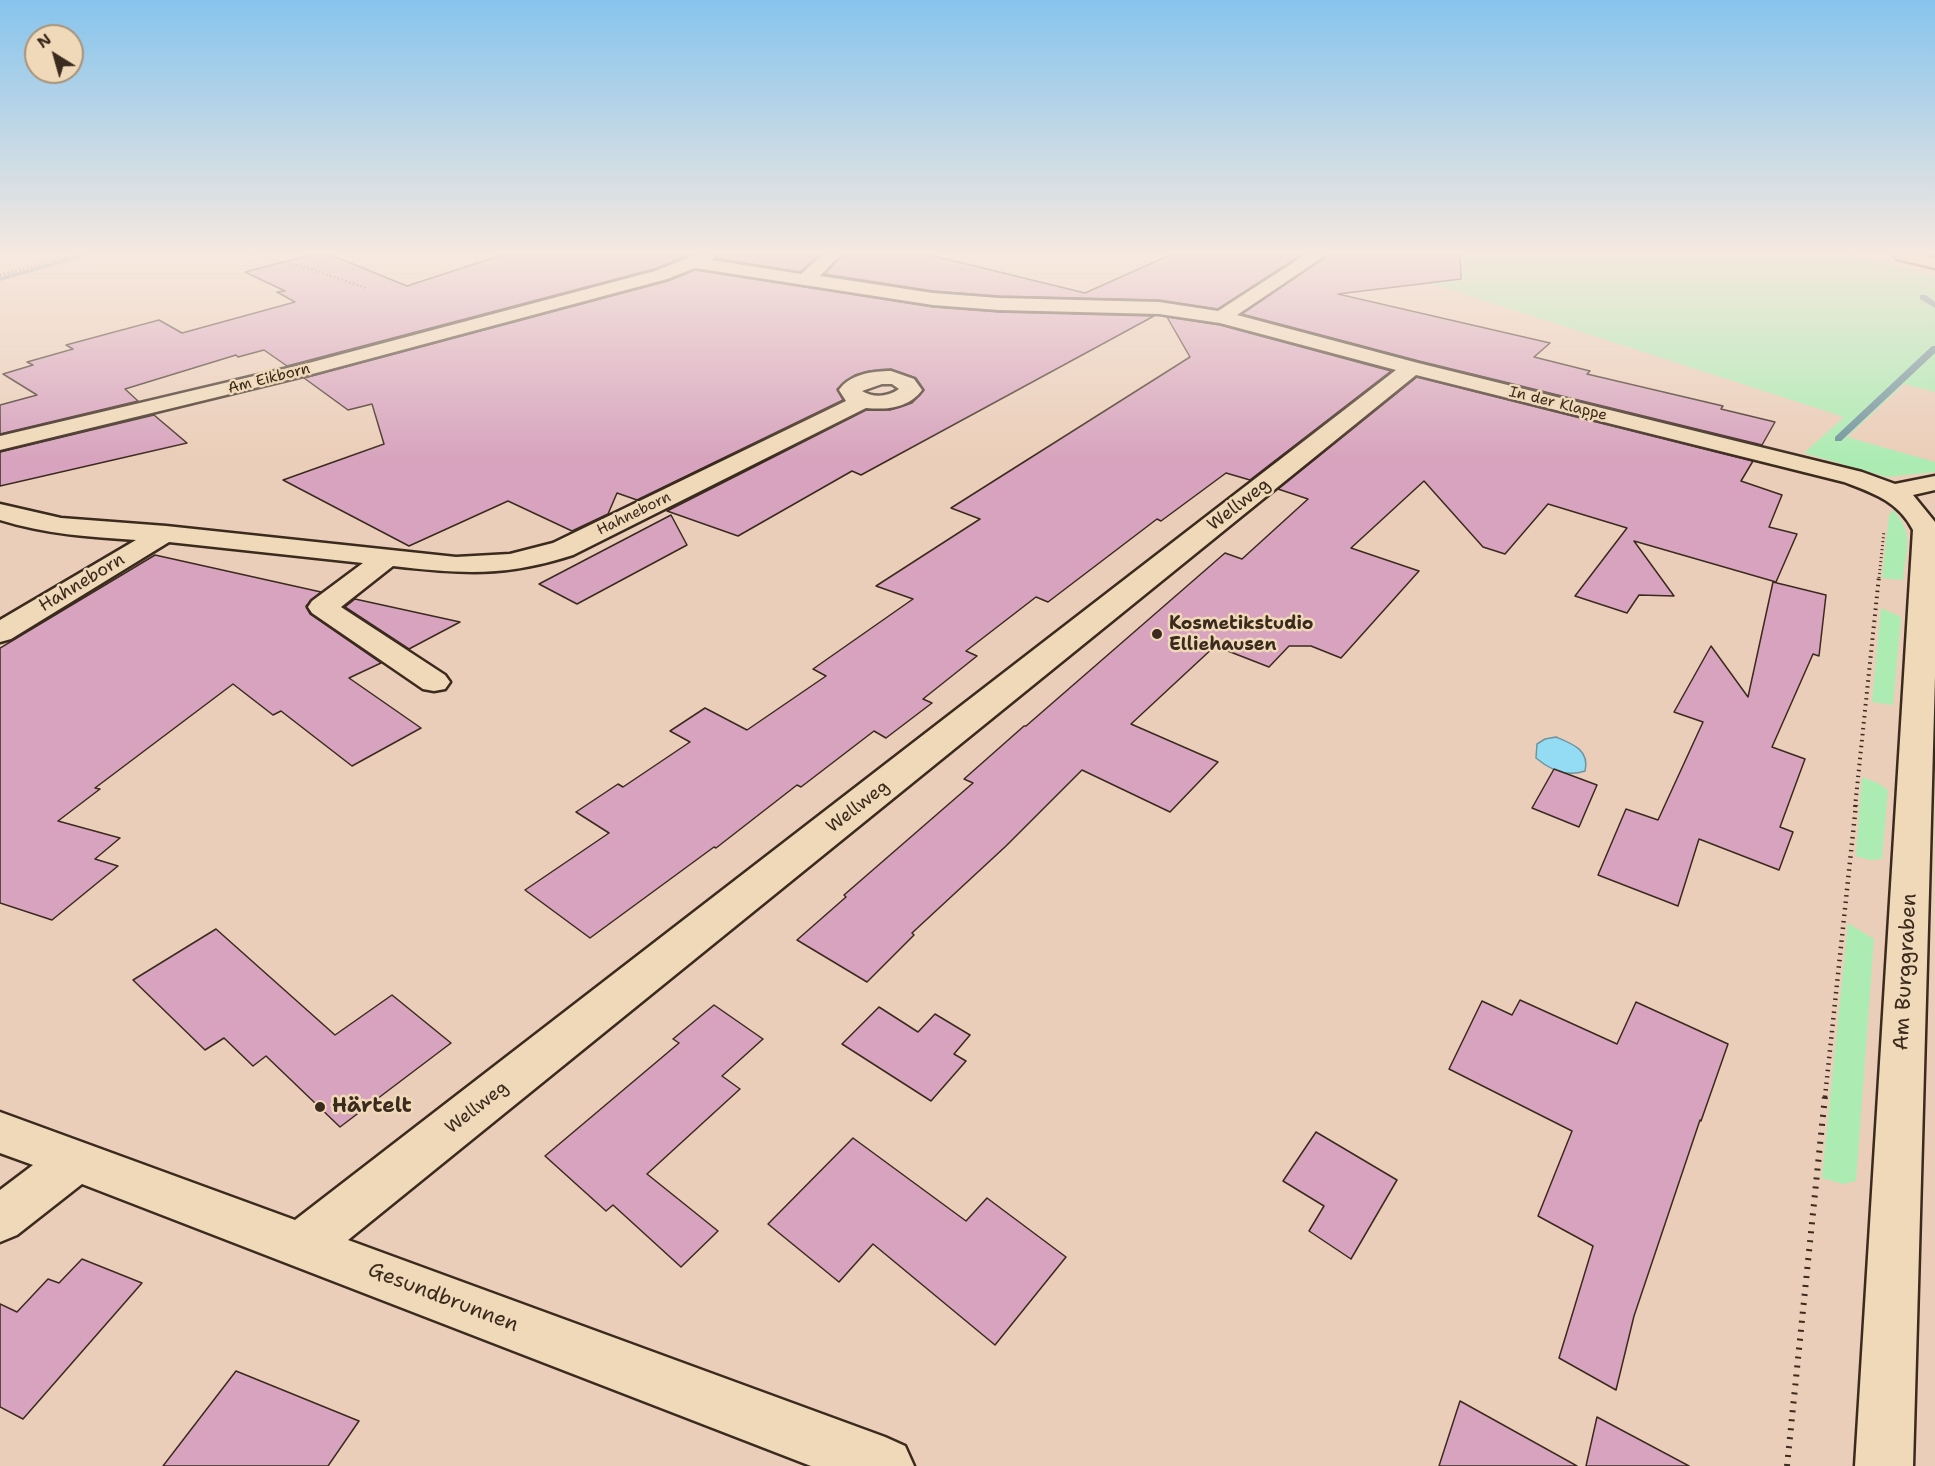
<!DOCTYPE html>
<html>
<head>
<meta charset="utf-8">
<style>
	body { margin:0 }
	#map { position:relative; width:1935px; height:1466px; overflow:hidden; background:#ebceb9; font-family:"Shantell Sans",sans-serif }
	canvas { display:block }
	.north { position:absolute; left:24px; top:24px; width:60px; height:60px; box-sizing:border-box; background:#f0d9b8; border:2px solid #a8937a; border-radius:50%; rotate:323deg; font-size:16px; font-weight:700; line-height:24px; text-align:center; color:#3b2a1e }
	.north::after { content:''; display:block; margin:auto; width:21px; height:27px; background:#3b2a1e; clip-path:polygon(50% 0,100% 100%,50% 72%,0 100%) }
</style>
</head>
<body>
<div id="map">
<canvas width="1935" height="1466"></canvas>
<div class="north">N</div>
</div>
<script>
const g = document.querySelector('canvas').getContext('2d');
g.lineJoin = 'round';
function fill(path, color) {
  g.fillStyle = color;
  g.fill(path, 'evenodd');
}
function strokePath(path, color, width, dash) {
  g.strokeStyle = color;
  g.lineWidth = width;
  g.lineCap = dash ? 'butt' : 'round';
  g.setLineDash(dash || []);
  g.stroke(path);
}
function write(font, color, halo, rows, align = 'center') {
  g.font = font + ' "Shantell Sans",sans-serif';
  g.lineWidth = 5;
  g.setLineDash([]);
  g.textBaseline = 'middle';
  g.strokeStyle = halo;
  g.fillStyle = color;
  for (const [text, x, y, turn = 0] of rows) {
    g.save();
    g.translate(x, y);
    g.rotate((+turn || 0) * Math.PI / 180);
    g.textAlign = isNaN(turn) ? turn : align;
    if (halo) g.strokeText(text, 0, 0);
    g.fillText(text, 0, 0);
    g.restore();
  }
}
const green = new Path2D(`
	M1412 255H1854L1935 276V392L1904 384 1847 437 1935 462V472L1887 477 1804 453 1844 417 1424 281Z
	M1893 510C1915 533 1906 550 1903 580L1882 578 1889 515Z
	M1881 608 1901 617 1893 705 1872 702Z
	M1862 777 1878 783 1888 790 1882 859 1870 860 1856 856Z
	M1848 923 1874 939 1856 1181 1843 1184 1822 1178Z`);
const water = new Path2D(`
	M1556 737C1573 744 1590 750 1585 771 1567 777 1550 770 1536 758L1537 744 1545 739Z`);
const stream = new Path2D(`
	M80 255H91L0 281V277Z
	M1920 295H1926L1935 302V308L1920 299Z
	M1932 346H1935V353L1841 441H1835V437Z`);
const building = new Path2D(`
	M310 255H331L407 286 502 255H689L654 269 287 366 264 350 238 357 236 355 125 389 138 401 0 434V405L37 395 3 374 33 365 27 362 73 349 66 345 159 320 182 333 295 302 277 292 285 291 245 272Z
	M718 255H819L800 272 716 258Z
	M842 255H930L1085 293 1170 255H1301L1218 309 1159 300 999 296 933 291 825 274Z
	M1328 255H1460L1461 279 1338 294 1550 343 1534 357 1590 371 1587 374 1723 406 1721 409 1775 422 1762 445 1419 361 1242 314Z
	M695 270 933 307 999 312 1154 316 861 475 852 471 738 536 667 511 866 410H890L912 403 924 390 916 378 891 369 869 371 855 375 837 389 843 400 637 500 617 493 608 514 572 531 508 501 409 546 283 480 384 444 372 404 348 410 304 378 668 281Z
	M1167 317 1220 325 1391 371 1250 480 1226 473 1161 521 1157 519 1048 602 1036 597 966 651 977 656 923 699 932 703 886 738 874 731 801 787 797 785 716 848 714 847 590 938 525 890 609 833 576 812 618 784 623 787 690 742 670 731 705 708 747 730 826 676 813 669 913 599 876 586 980 519 951 508 1190 357Z
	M1417 377 1753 461 1741 481 1782 495 1769 527 1797 534 1776 582 1634 541 1674 596 1639 595 1627 613 1575 596 1627 528 1548 504 1505 554 1483 547 1424 481 1351 548 1419 571 1341 658 1311 646H1289L1269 667 1215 646 1131 724 1218 762 1170 812 1082 770 1006 846 912 933 914 935 867 982 797 940 846 897 844 895 973 783 964 779 1024 726H1026L1225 553 1242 559 1308 499 1278 489Z
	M154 415 187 443 0 486V452Z
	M671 515 687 545 577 604 539 584Z
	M155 555 321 592 306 606 310 614 381 663 349 678 421 728 352 766 281 711 273 715 233 684 95 788 100 789 58 821 120 838 95 859 118 866 52 920 0 903V648Z
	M1773 582 1826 595 1819 656 1813 654 1772 747 1805 759 1780 827 1793 832 1779 870 1699 839 1678 906 1598 875 1626 809 1658 820 1703 722 1674 712 1711 646 1748 697Z
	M355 599 460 622 409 649 345 607Z
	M1554 769 1597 785 1579 827 1532 808Z
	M216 929 335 1035 392 995 451 1043 340 1127 266 1056 253 1066 224 1038 205 1050 133 980Z
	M1520 1000 1617 1044 1636 1002 1728 1044 1701 1121 1700 1120 1634 1316 1616 1390 1559 1358 1593 1246 1538 1216 1572 1131 1449 1069 1482 1001 1512 1015Z
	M714 1005 763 1039 722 1076 740 1089 647 1174 718 1231 681 1267 613 1205 606 1211 545 1156 679 1043 673 1039Z
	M879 1007 918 1032 935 1014 970 1035 954 1054 966 1061 931 1101 842 1044Z
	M1316 1132 1397 1180 1351 1259 1309 1231 1324 1206 1283 1181Z
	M853 1138 966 1221 987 1198 1066 1257 995 1345 873 1244 839 1282 768 1224Z
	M82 1259 142 1283 23 1419 0 1407V1304L17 1312 48 1279 59 1283Z
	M236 1371 359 1421 328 1466H163Z
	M1460 1401 1577 1466H1439Z
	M1597 1417 1689 1466H1586Z`);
const pathFar4 = new Path2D(`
	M249 255 308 268 366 288
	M0 275 75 255`);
const pathFar3 = new Path2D(`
	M1879 578 1884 531`);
const pathFar2 = new Path2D(`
	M1855 807 1879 576`);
const pathFar1 = new Path2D(`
	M1825 1097 1856 805`);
const path = new Path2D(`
	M1787 1466 1825 1096`);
const minor = new Path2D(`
	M695 255H716L711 260 801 274 822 255H840L820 276 933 293 999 298 1159 302 1218 311 1305 255H1326L1237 315 1418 363 1862 472 1895 484 1935 476V490L1913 495 1935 522V676L1913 1466H1855L1913 530C1898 501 1873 493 1844 482L1416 375 348 1240 885 1437 905 1446 914 1466H811L82 1184 17 1235 0 1242V1190L33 1165 0 1153V1112L295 1220 1396 370 1220 323 1159 314 999 310 933 305 695 268 667 279 316 373 0 450V436L305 364 655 271Z
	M891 371 914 379 922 390C909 408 887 410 866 408L573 555C505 577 463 574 393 566L341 607 445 675 450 682 445 689 434 691 423 689 312 613 308 607 312 601 363 563 169 542 11 639 0 642V620L136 540C90 537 44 534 0 520V504L61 518 166 526 456 557 510 554 553 543 846 401 839 390C850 374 873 371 891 371ZM882 384H892L899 389C888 397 873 398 862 391Z`);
const highway = new Path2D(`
	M1894 255H1924L1935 258V268L1897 259Z`);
const markers = [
	[1157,634,6,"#3b2a1e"],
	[320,1107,6,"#3b2a1e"]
];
const farStreetnames = [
	["Am Eikborn",269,379,-14],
	["In der Klappe",1558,404,14],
	["Hahneborn",634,514,-26]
];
const streetNames = [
	["Wellweg",1239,505,-38],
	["Hahneborn",82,583,-31],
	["Wellweg",858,807,-38],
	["Wellweg",477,1108,-38]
];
const poiNames = [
	["Kosmetikstudio",1169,624],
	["Elliehausen",1169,645]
];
const nearStreetnames = [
	["Am Burggraben",1906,972,-87],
	["Gesundbrunnen",443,1298,21]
];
const nearPoinames = [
	["Härtelt",332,1107]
];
fill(green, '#acecb3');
fill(water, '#93dcf4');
strokePath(water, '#70959e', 1.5);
fill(stream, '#70959e');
fill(building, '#d7a3be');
strokePath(building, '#3b2a1e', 1.5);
strokePath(minor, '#3b2a1e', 5);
strokePath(highway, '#3b2a1e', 5);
strokePath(pathFar4, '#3b2a1e', 2, [1, 3]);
strokePath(pathFar3, '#3b2a1e', 3, [1, 3]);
strokePath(pathFar2, '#3b2a1e', 4, [1.5, 4.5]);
strokePath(pathFar1, '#3b2a1e', 4.5, [1.5, 5]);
strokePath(path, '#3b2a1e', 6, [2, 7]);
fill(minor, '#f0d9b8');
fill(highway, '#fdde96');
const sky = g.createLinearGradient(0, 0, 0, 460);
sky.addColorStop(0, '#86c4ed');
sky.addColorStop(0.55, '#f6e9e0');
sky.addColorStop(1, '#f6e9e000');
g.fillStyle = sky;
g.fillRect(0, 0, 1935, 460);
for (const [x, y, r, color] of markers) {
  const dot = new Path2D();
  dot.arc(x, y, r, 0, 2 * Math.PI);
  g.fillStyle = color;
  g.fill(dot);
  strokePath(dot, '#f0d9b8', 2);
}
write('15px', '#3b2a1e', '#f0d9b8', farStreetnames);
write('18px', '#3b2a1e', '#f0d9b8', streetNames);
write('bold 18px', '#3b2a1e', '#f0d9b8', poiNames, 'left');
write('21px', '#3b2a1e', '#f0d9b8', nearStreetnames);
write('bold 21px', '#3b2a1e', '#f0d9b8', nearPoinames, 'left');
</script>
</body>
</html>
